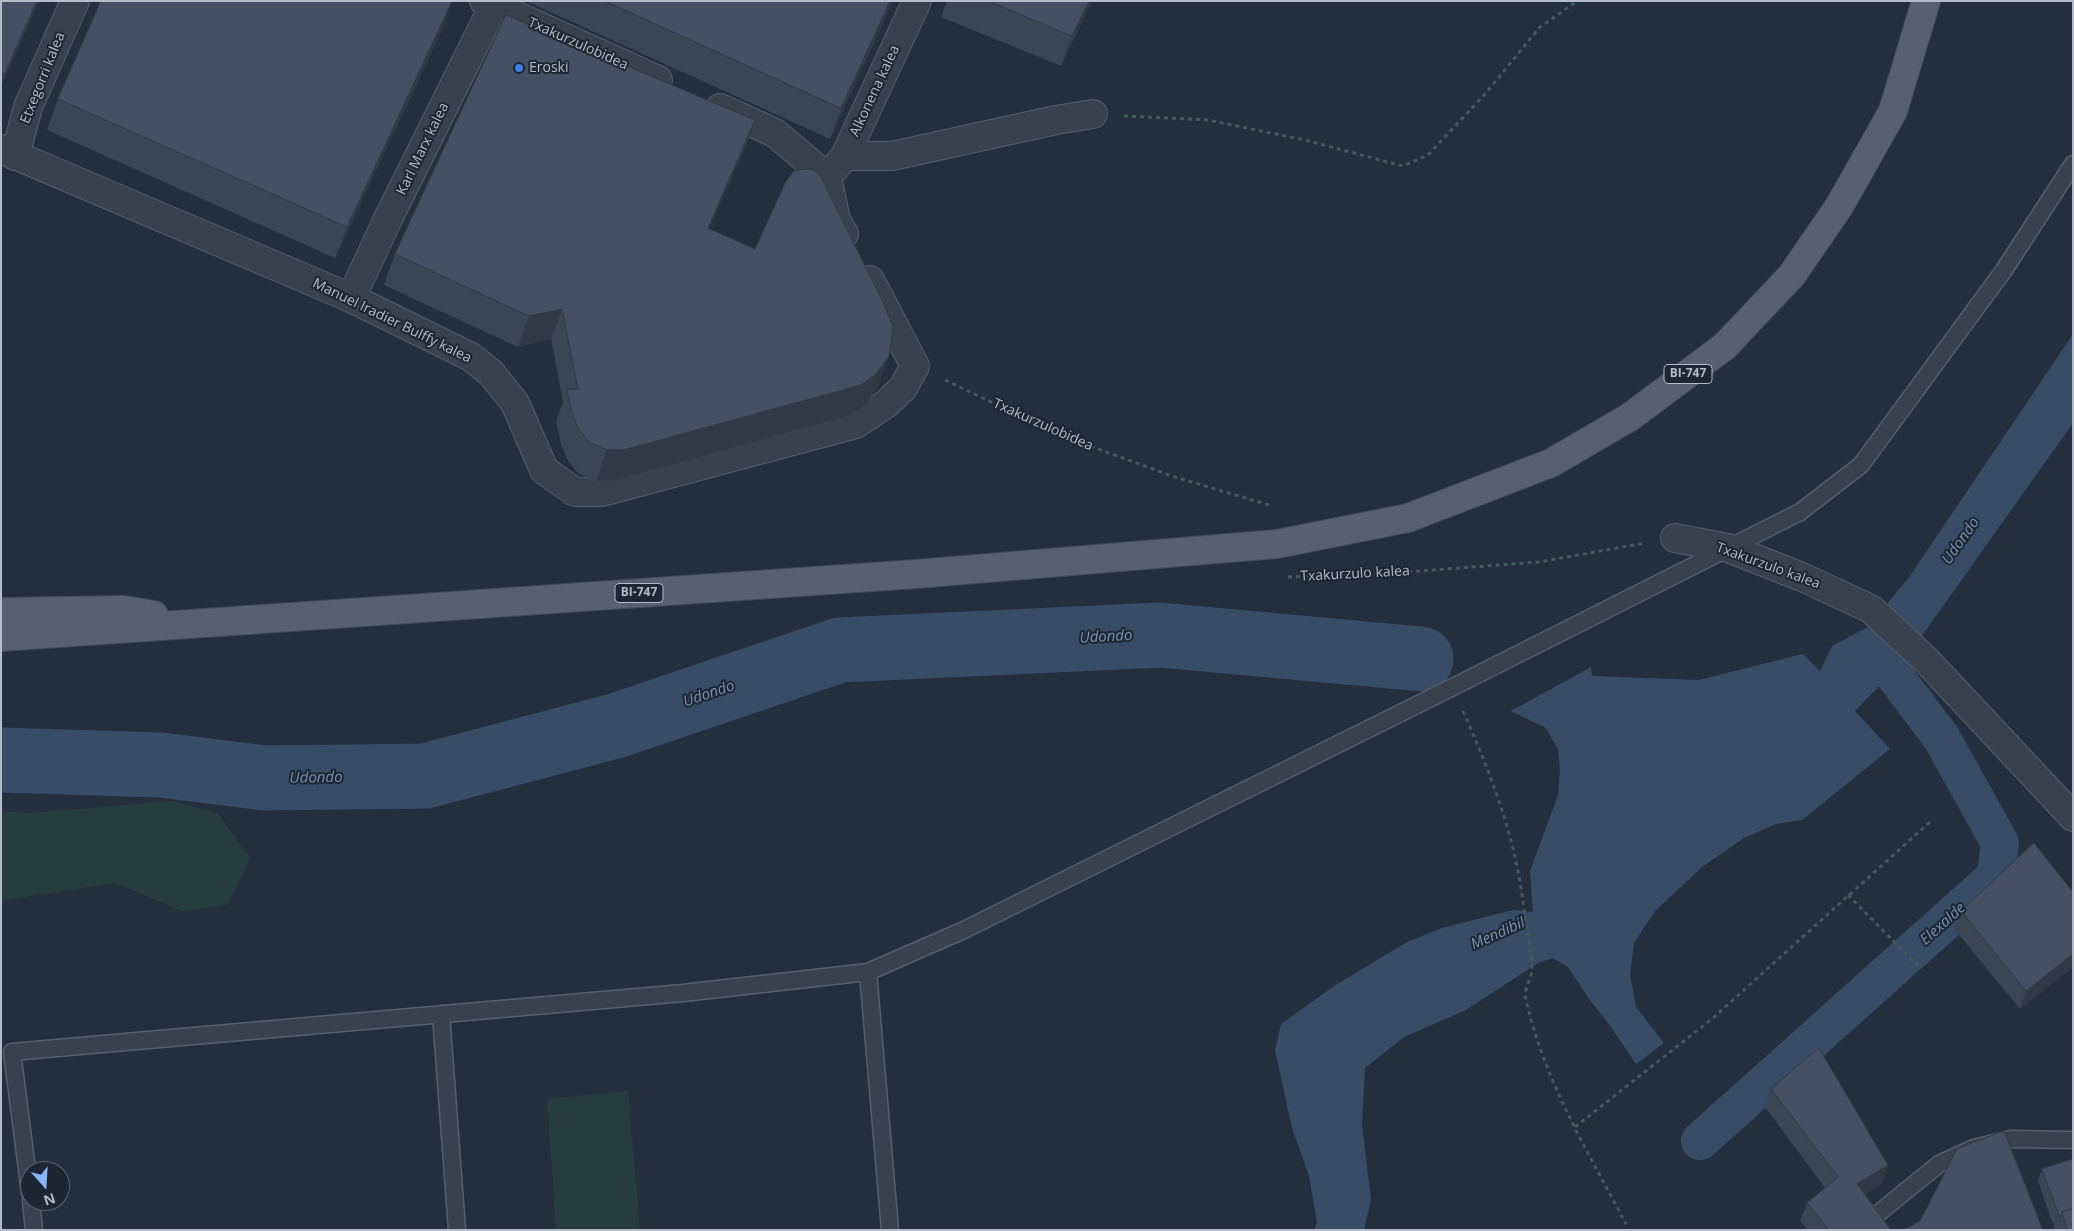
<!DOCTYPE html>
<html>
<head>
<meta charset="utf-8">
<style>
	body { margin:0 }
	#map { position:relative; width:2074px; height:1231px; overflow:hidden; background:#242f3e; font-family:"Open Sans",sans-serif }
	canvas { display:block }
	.frame { position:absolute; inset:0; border:2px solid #b4bcc9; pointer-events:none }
	.north { position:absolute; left:20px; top:1161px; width:50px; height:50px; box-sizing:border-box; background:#1d2633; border:1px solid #59626f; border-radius:50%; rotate:161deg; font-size:14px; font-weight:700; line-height:20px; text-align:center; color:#b4bcc9 }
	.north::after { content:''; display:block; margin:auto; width:18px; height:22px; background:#8ab4f8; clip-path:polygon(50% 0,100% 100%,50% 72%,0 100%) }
</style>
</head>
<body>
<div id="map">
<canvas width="2074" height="1231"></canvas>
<div class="frame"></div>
<div class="north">N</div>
</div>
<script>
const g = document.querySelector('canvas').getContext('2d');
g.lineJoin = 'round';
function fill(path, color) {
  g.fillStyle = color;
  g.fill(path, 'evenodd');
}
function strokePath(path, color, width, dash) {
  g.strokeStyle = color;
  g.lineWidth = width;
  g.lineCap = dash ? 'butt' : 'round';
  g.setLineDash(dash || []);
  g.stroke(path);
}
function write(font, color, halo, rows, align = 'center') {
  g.font = font + ' "Open Sans",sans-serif';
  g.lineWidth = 4;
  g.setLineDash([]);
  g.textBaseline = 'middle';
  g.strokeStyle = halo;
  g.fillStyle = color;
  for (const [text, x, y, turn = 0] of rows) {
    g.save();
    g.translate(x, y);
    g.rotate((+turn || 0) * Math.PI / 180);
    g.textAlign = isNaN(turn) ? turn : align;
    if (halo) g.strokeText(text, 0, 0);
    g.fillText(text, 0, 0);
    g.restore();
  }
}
const green = new Path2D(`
	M172 801 218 813 250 858 227 905 182 911 115 883 1 901V811L30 813Z
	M628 1091 640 1230H556L547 1099Z`);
const water = new Path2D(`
	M2073 334V423L1904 661 1855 711 1890 749 1802 820 1776 824 1744 838 1702 867 1655 911 1634 943 1630 975 1636 1007 1664 1043 1636 1064 1609 1024 1589 999 1568 967 1553 958 1538 963 1466 1010 1404 1037 1365 1068 1362 1124 1371 1200 1364 1230H1314L1317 1223 1309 1176 1292 1128 1275 1050 1281 1024 1334 986 1407 942 1442 928 1513 910 1533 912 1530 871 1558 795 1560 769 1558 749 1546 728 1511 711 1591 667 1592 676 1699 680 1803 654 1820 671 1832 646 1868 627 1910 576Z`);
const canal = new Path2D(`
	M1700 1141 1996 876 2000 843 1941 737 1881 658`);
const river = new Path2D(`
	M1 760 161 765 265 778 425 776 615 726 840 650 1160 635 1421 659`);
const path = new Path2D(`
	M1124 116 1208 120 1305 140 1403 166 1428 155 1486 93 1539 28 1577 1
	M945 380 1065 437 1175 477 1269 505
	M1288 577 1406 572 1539 562 1645 543
	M1463 711C1492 777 1516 838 1524 910 1527 930 1532 951 1532 970 1531 980 1523 990 1526 1000 1544 1080 1588 1152 1626 1224
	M1848 895 1919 967
	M1575 1127 1713 1018 1931 821`);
const lane = new Path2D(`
	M868 972 890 1230
	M441 1014 457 1230
	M30 1193 12 1052 683 993 868 972 964 930 1453 687 1800 512 1861 465 2004 270 2073 164
	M31 1201 34 1230
	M1875 1216 1939 1164 1974 1148 2011 1139 2073 1140`);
const street = new Path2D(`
	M484 1 658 80
	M720 108 775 133 827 177
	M1 149 351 298 471 357 491 373 515 403 544 470 575 492H602L856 424 886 404 903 388 915 366 870 280
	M15 156 28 107 75 1
	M845 156H892L1056 120 1093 114
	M835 168 845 156 917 1
	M827 177 836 220 844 234
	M351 298 387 221 496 1
	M1675 538 1728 548 1802 577 1871 609 1927 661 2073 817`);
const primary = new Path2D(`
	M1 612 124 610 154 615
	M1 637 916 574 1277 544 1408 518 1551 463 1630 417 1725 346 1792 275 1840 205 1893 111 1926 1`);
const wall = new Path2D(`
	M1 1H39L1 86Z
	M526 1H893L830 139Z
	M947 1H1092L1061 66 941 17Z
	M443 28 335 258 47 130 58 99Z
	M755 120 744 150 709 228 878 387 865 405 850 415 616 480 596 481 579 474 568 461 561 444 556 421 563 402 551 339 518 347 384 285 395 254Z
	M2073 892V967L2020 1009 1954 929 1961 911Z
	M1771 1089 1888 1165 1882 1183 1865 1194 1891 1230H1808L1800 1221 1807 1203 1825 1188 1765 1107Z
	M2042 1169 2073 1230H2055L2038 1181Z`);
const shadedWall = new Path2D(`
	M37 1H39L1 86V82L4 75Z
	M452 1 443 28 335 258 347 227Z
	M890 1H893L830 139 841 108Z
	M1089 1H1092L1061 66 1072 36Z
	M755 120 744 150 696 258 708 228Z
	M562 309 551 339 518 347 529 316Z
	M889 356 878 387 865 405 850 415 616 480 596 481 607 450Z
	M2073 954V967L2020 1009 2026 991Z
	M1888 1165 1882 1183 1851 1202 1857 1184Z`);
const building = new Path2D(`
	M1 1H37L4 75 1 74Z
	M101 1H452L347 227 58 99Z
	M605 1H890L841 108Z
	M989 1H1089L1072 36Z
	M506 15 755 120 708 228 755 249 786 181 795 170 807 169 814 170 821 177 883 302 893 326 889 356 876 374 861 385 627 449 607 450 590 443 579 430 572 413 567 390 578 389 562 309 529 316 395 254Z
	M2034 843 2073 892V954L2026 991 1961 911Z
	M1819 1048 1888 1165 1857 1184 1891 1230H1829L1807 1203 1838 1177 1771 1089Z
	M2004 1131 2043 1230H1903L1920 1221 1957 1149Z
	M2073 1159V1209L2062 1212 2060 1218 2042 1169Z
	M2073 1209V1230H2068L2062 1212Z`);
const markers = [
	[519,68,5,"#3f7fe0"]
];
const shields = [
	[1688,374,48],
	[639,593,48]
];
const shieldNames = [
	["BI-747",1688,374],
	["BI-747",639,593]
];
const streetNames = [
	["Txakurzulobidea",578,44,24],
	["Etxegorri kalea",43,78,-68],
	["Alkonena kalea",875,91,-65],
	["Karl Marx kalea",423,149,-64],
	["Manuel Iradier Bulffy kalea",392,321,26],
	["Txakurzulobidea",1043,425,24],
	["Txakurzulo kalea",1768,566,20],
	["Txakurzulo kalea",1355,574,-3]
];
const poiNames = [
	["Eroski",529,68]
];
const waterNames = [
	["Udondo",1961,541,-55],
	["Udondo",1106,637,-3],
	["Udondo",709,694,-19],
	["Udondo",316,778,-1],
	["Elexalde",1943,924,-42],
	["Mendibil",1498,934,-24]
];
fill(green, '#263c3f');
fill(water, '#394c67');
strokePath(canal, '#394c67', 38);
strokePath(river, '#394c67', 65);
strokePath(lane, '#565f6c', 19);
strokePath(street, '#565f6c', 30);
strokePath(primary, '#414a57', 30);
strokePath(path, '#44595c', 3, [4, 4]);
strokePath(lane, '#38414e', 16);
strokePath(street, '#38414e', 28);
strokePath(primary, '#56606e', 28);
fill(wall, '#3b4654');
fill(shadedWall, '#303945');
fill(building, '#455162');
strokePath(building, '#303945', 1);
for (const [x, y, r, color] of markers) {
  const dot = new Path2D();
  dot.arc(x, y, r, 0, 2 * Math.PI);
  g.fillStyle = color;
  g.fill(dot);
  strokePath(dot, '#1d2633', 2);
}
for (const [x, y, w] of shields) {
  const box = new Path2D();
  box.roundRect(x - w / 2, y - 9.5, w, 19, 4);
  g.fillStyle = '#1d2633';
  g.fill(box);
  strokePath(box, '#b4bcc9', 1);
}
write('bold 12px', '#b4bcc9', null, shieldNames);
write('14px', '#b4bcc9', '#1d2633', streetNames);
write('14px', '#b4bcc9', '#1d2633', poiNames, 'left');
write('italic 15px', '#7c92b1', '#1d2633', waterNames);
</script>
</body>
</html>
